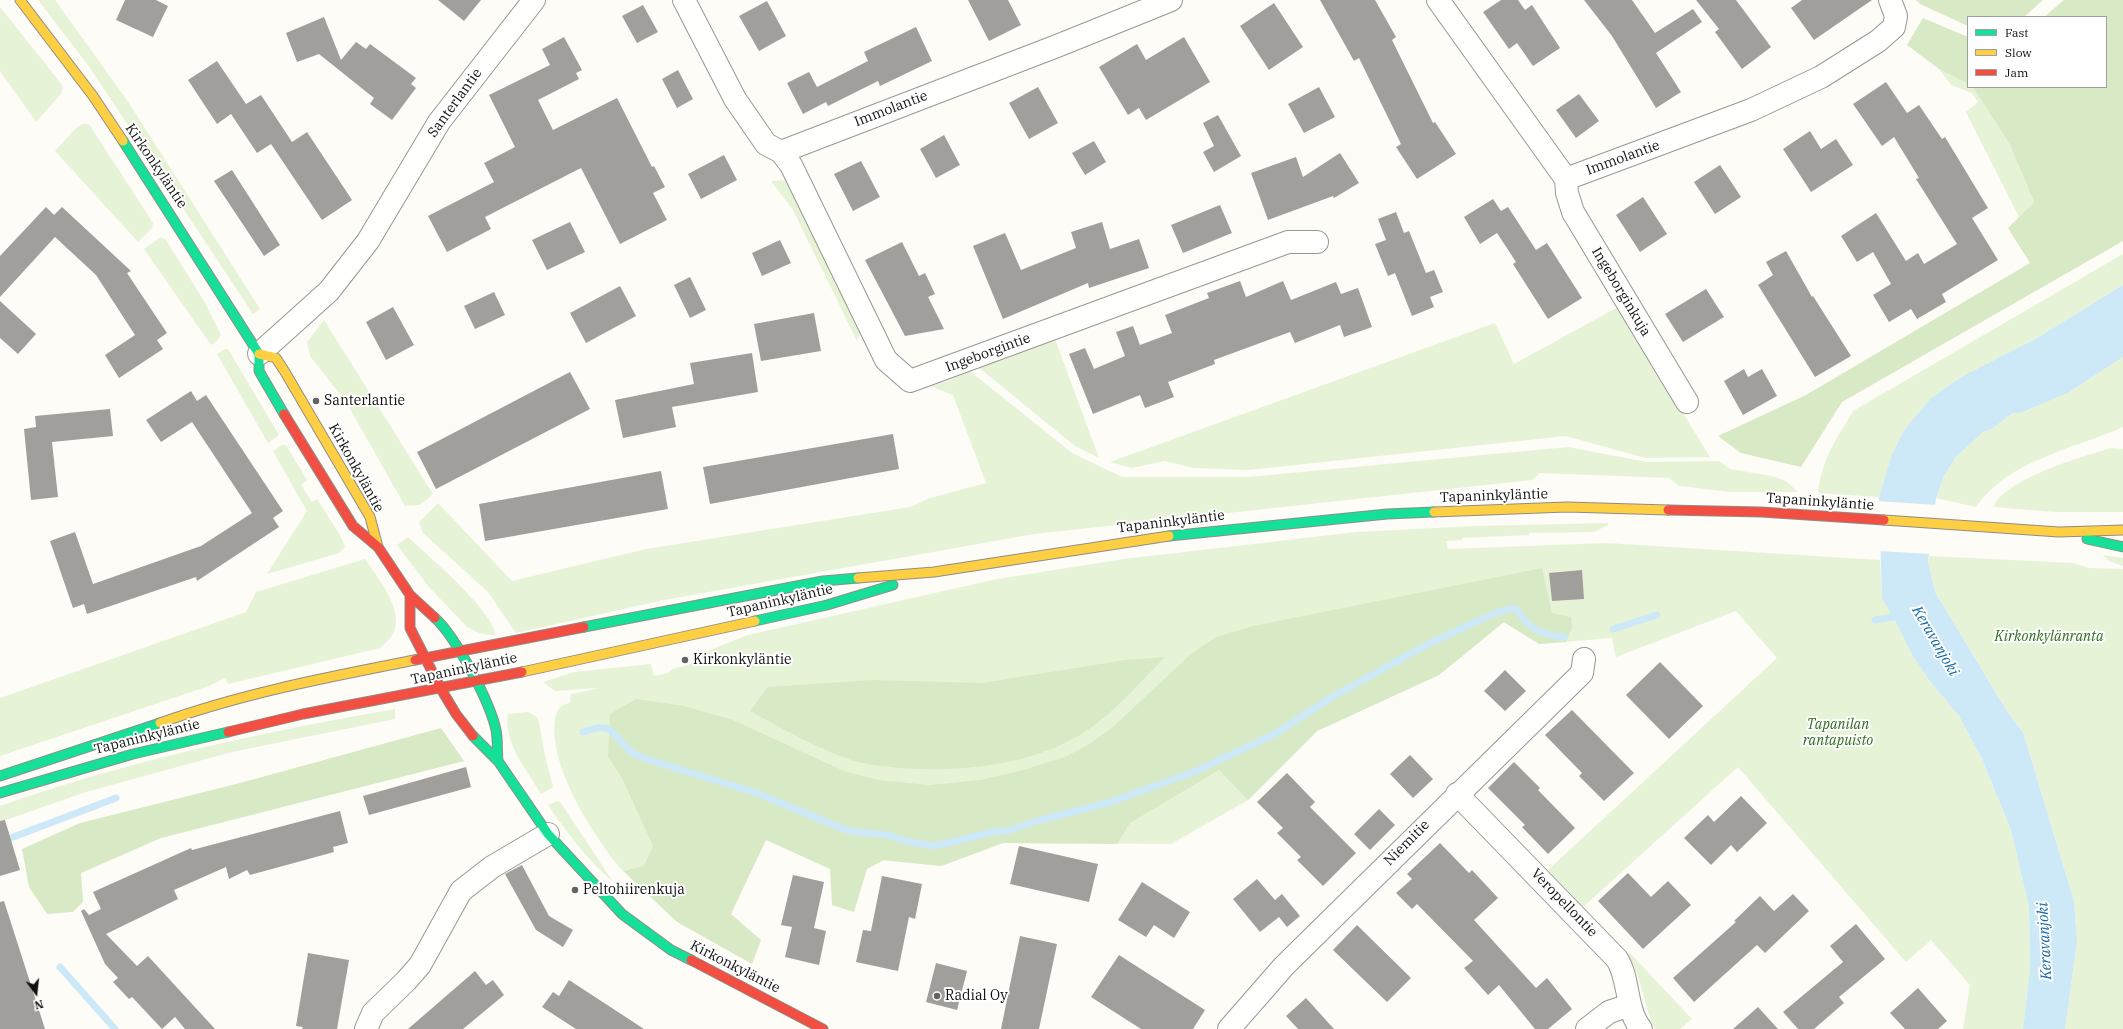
<!DOCTYPE html>
<html>
<head>
<meta charset="utf-8">
<style>
	body { margin:0 }
	#map { position:relative; width:2123px; height:1029px; overflow:hidden; background:#fdfcf7; font-family:"IBM Plex Serif",serif }
	canvas { display:block }
	.legend { position:absolute; left:1967px; top:16px; width:140px; height:72px; box-sizing:border-box; background:#fff; border:1px solid #a0a0a0; margin:0; padding:5px 7px; list-style:none; font-size:12px; color:#111 }
	.legend li { display:flex; align-items:center; gap:8px; height:20px }
	.legend b { width:20px; border:1px solid #a0a0a0 }
	.north { position:absolute; left:16px; top:973px; width:40px; height:40px; -webkit-text-stroke:3px #fff; paint-order:stroke; rotate:165deg; font-size:11px; font-weight:700; line-height:16px; text-align:center; color:#111 }
	.north::after { content:''; display:block; margin:auto; width:14px; height:18px; background:#111; clip-path:polygon(50% 0,100% 100%,50% 72%,0 100%) }
</style>
</head>
<body>
<div id="map">
<canvas width="2123" height="1029"></canvas>
<ul class="legend">
<li><b style="height:5px;background:#16e098"></b>Fast</li>
<li><b style="height:5px;background:#ffcf43"></b>Slow</li>
<li><b style="height:5px;background:#f24e42"></b>Jam</li>
</ul>
<div class="north">N</div>
</div>
<script>
const g = document.querySelector('canvas').getContext('2d');
g.lineJoin = 'round';
function fill(path, color) {
  g.fillStyle = color;
  g.fill(path, 'evenodd');
}
function strokePath(path, color, width, dash) {
  g.strokeStyle = color;
  g.lineWidth = width;
  g.lineCap = dash ? 'butt' : 'round';
  g.setLineDash(dash || []);
  g.stroke(path);
}
function write(font, color, halo, rows, align = 'center') {
  g.font = font + ' "IBM Plex Serif",serif';
  g.lineWidth = 4;
  g.setLineDash([]);
  g.textBaseline = 'middle';
  g.strokeStyle = halo;
  g.fillStyle = color;
  for (const [text, x, y, turn = 0] of rows) {
    g.save();
    g.translate(x, y);
    g.rotate((+turn || 0) * Math.PI / 180);
    g.textAlign = isNaN(turn) ? turn : align;
    if (halo) g.strokeText(text, 0, 0);
    g.fillText(text, 0, 0);
    g.restore();
  }
}
const green = new Path2D(`
	M38 0H55L129 103 260 309 253 314 88 65Z
	M0 7 63 86 61 94 36 122 0 71Z
	M1939 69 1968 84V87L1974 88 2010 145 2034 202 2019 217 1966 112 1978 102 1972 93 1951 85Z
	M82 124H89L153 223 152 228 138 242 55 151 76 128Z
	M785 180 796 190 863 327 857 341 793 210 771 181Z
	M161 237 166 240 204 301 221 335 217 341 211 345 144 249Z
	M2123 254V285L2037 338 1961 377 1931 398 1904 430 1891 457 1879 497 1818 493C1821 461 1837 438 1853 411Z
	M1618 307 1710 457 1645 458 1566 436 1249 470 1193 468 1165 461 1132 468 1110 462 1495 323 1514 364Z
	M324 320 433 494 420 505 405 506 346 402 310 356 307 342Z
	M1055 339 1099 458 1075 446 978 367Z
	M225 349H228L279 435 268 443 217 354Z
	M2123 357V427C2074 449 2008 460 1976 507L1936 498 1944 476 1955 458 1983 432 1992 429 2011 414 2023 412 2068 393Z
	M970 371 1072 453 1122 477H1248L1568 447 1647 462 1719 461 1730 469 1772 476 1786 481 1798 492H1731L1679 486 1669 478 1540 473 1532 480 1034 534 664 600 516 633 488 592 423 533 419 522 438 503 512 581 646 549 910 507 930 498 986 483 953 395 930 386 945 382Z
	M282 445H286L307 480 301 485 312 502 317 499 340 535 345 547 339 553 267 574 307 511 273 451Z
	M2111 448 2123 449V512H2055L1994 507C2003 479 2085 456 2111 448Z
	M1608 523V525L1594 532 1529 533V535L1462 538V540L1446 541 1448 549 1607 543 1880 560 1882 598 1899 628 1912 655 1929 680 1959 716 1982 759 2011 830 2029 907 2030 968 2023 1029H1963L1970 985 1931 940 1906 962 1738 767 1583 907 1548 870 1777 658 1736 611 1616 657 1612 638 1539 644 1504 622 1439 675 1317 731 1248 800 1171 844 1003 843 941 866 869 859 757 813 711 937 629 869 623 871C594 838 548 765 555 720 556 711 560 704 570 703L571 694 600 688 555 691 543 682 574 672 651 664 654 676 668 673 672 669 703 661 702 653 748 635 997 579 1124 559 1356 532 1475 526Z
	M408 537C428 556 493 610 496 636L479 633 467 627 429 587 397 545Z
	M2103 555 2123 558V566L2109 561Z
	M1929 556 2073 563 2089 568 2123 569V1029H2065L2077 942 2074 901 2023 732 2008 713 1935 592 1928 562Z
	M365 559C378 578 408 614 391 637 388 641 384 644 380 648L228 684 225 678 209 686 0 756V698L246 612 256 592Z
	M395 709V719L232 752 86 792 0 822V806C128 761 262 732 395 709Z
	M528 712 537 717 539 722 545 756 553 787 541 794C528 771 503 743 508 714Z
	M558 801 561 803 613 882C587 859 567 833 548 805Z
	M1630 953 1692 1019 1680 1029H1655C1643 1005 1642 976 1627 955Z`);
const forest = new Path2D(`
	M1916 0H2043L2024 17H1968V26L1920 4Z
	M2064 0H2123V241L1842 402 1801 467 1741 453 1718 436 1806 395 2030 263 2008 228 2034 202 2010 145 1973 87H2106V17H2044Z
	M1923 18 1968 37V84L1939 69 1907 45Z
	M1542 568 1552 613 1571 617 1572 628 1566 642 1539 644 1504 622 1439 675 1317 731 1248 800 1219 770 1130 823 1117 844 1003 843 941 866 884 860 867 869 854 912 832 905 830 869 766 840 731 914 761 940 752 964 677 922 623 871 644 866 653 846 622 778 608 757 610 714 636 699 684 706 733 720 844 771 878 780 929 785 980 780 1023 770 1065 757 1091 743 1114 726 1192 653 1216 637 1253 626Z
	M1165 657C1142 680 1121 705 1096 724 1043 765 962 773 899 768 883 766 866 765 851 760 816 748 783 729 750 711L768 687 872 680 982 683 1125 660Z
	M441 728 464 761 161 838 81 873 83 902 73 912 47 914 29 887 22 849 80 823 240 783Z`);
const water = new Path2D(`
	M2123 285V357L2068 393 2023 412 2011 414 1992 429 1983 432 1955 458 1944 476 1936 498 1928 562 1935 592 2008 713 2023 732 2074 901 2077 942 2065 1029H2023L2030 968 2029 907 2011 830 1982 759 1959 716 1929 680 1912 655 1899 628 1882 598 1879 497 1891 457 1904 430 1931 398 1961 377 2037 338Z`);
const pier = new Path2D(`
	M1877 501 1937 505 1931 554 1878 551Z`);
const stream = new Path2D(`
	M1875 620 1893 617
	M1613 629 1657 615
	M583 732C613 721 610 732 629 750 633 754 641 757 646 759L757 793 848 831 887 835 910 842 931 846 944 844 992 832 1007 831 1037 821 1111 802 1196 771 1275 734 1332 697 1430 643C1444 638 1508 603 1517 609 1527 629 1543 635 1564 637
	M0 842 116 798
	M60 967 115 1029`);
const building = new Path2D(`
	M125 0H156L168 6 153 37 116 20Z
	M438 0H481L464 21Z
	M968 0H1008L1021 25 989 41Z
	M1320 0H1375L1396 37 1392 40 1433 123 1435 122 1456 154 1417 179 1396 147 1401 144 1359 58 1354 61Z
	M1501 0H1518L1525 10 1532 5 1560 48 1533 66 1517 43 1509 49 1483 12Z
	M1584 0H1632L1655 33 1693 9 1702 22 1656 53 1681 92 1656 108 1612 36Z
	M1696 0H1736L1771 47 1742 69 1715 32 1719 29Z
	M1802 0H1872L1814 40 1791 8Z
	M767 1 786 36 759 51 739 16Z
	M1274 3 1303 47 1269 70 1240 26Z
	M643 5 658 32 637 43 622 16Z
	M324 17 341 60 356 42 366 49 370 44 416 78 411 84 416 88 392 120 370 104 374 98 319 54 297 62 286 33Z
	M916 27 932 61 880 86 878 81 828 106 826 102 803 114 787 83 809 72 817 87 868 61 864 52Z
	M564 37 582 70 576 73 579 79 538 100 553 130 617 98 652 167 654 166 665 187 653 193 667 220 620 244 581 168 485 217 491 229 447 252 428 216 494 182 484 163 515 147 489 95 550 65 542 49Z
	M1184 37 1210 82 1146 120 1139 108 1128 115 1099 67 1137 44 1146 60Z
	M217 61 246 104 261 95 292 142 307 132 352 200 322 220 271 144 257 153 231 114 217 124 188 80Z
	M678 70 693 99 677 108 662 79Z
	M1886 82 1907 113 1919 105 1942 139 1945 137 1962 165 1988 208 1972 218 1998 260 1942 294 1946 302 1917 319 1911 309 1889 322 1873 295 1891 284 1873 252 1857 262 1841 236 1876 213 1906 261 1918 253 1924 264 1957 244 1916 179 1919 178 1894 137 1882 146 1853 104Z
	M1038 87 1058 123 1029 139 1009 103Z
	M1319 87 1335 117 1304 133 1288 104Z
	M1579 94 1599 121 1576 138 1556 110Z
	M1218 115 1241 156 1214 172 1203 152 1214 146 1203 123Z
	M1810 131 1821 149 1836 139 1853 165 1811 192 1783 149Z
	M944 135 960 165 936 178 920 149Z
	M1094 141 1106 162 1085 175 1072 153Z
	M1340 153 1359 183 1334 198 1333 196 1268 220 1251 173 1296 157 1303 177Z
	M724 155 737 180 701 199 688 174Z
	M861 161 880 197 853 211 834 174Z
	M1720 165 1741 197 1715 214 1694 182Z
	M232 170 280 245 264 256 214 181Z
	M1643 197 1667 234 1640 252 1616 215Z
	M1493 199 1501 211 1508 207 1536 250 1547 243 1582 298 1548 319 1513 264 1516 262 1497 233 1480 244 1464 217Z
	M1220 205 1232 233 1183 253 1171 225Z
	M46 207 54 215 62 207 131 271 127 273 167 333 157 340 163 349 119 378 105 355 135 335 96 275 55 237 0 297V256Z
	M1396 212 1404 233 1409 231 1426 273 1434 270 1443 292 1430 297 1434 307 1412 316 1395 273 1388 276 1375 244 1386 240 1378 219Z
	M570 222 585 252 547 270 532 240Z
	M1102 222 1110 249 1139 239 1149 268 1089 288 1088 283 1003 319 973 246 1005 233 1021 270 1076 248 1071 232Z
	M780 240 791 263 762 276 752 253Z
	M902 242 919 276 925 273 935 294 928 297 944 329 905 336 865 260Z
	M1786 251 1812 297 1813 296 1851 356 1815 377 1758 285 1773 275 1766 262Z
	M690 277 706 310 690 318 674 285Z
	M1240 281 1246 297 1283 281 1291 300 1336 282 1341 294 1358 288 1372 327 1344 337 1340 325 1295 343 1290 332 1214 360 1215 364 1168 382 1174 397 1145 408 1140 395 1093 414 1069 354 1085 348 1094 369 1125 356 1116 332 1133 326 1140 345 1172 333 1165 315 1209 298 1207 293Z
	M620 286 636 316 586 343 570 313Z
	M1706 289 1724 317 1683 342 1665 314Z
	M494 292 505 315 475 329 464 306Z
	M0 301 36 334 18 354 0 338Z
	M393 307 414 345 386 360 366 322Z
	M814 313 821 351 761 361 754 324Z
	M752 353 758 392 672 407 676 427 623 438 615 400 694 384 690 363Z
	M1744 369 1748 377 1762 369 1777 396 1743 415 1724 381Z
	M570 372 590 409 436 489 417 452Z
	M191 391 197 401 206 395 283 511 273 518 279 527 197 581 196 577 87 614 84 604 73 608 50 541 75 532 93 584 201 546 252 513 192 422 161 442 146 420Z
	M110 409 113 436 52 442 58 497 31 500 24 429 36 427 35 416Z
	M893 434 899 469 710 504 703 467Z
	M661 471 668 509 485 541 479 504Z
	M1582 570 1584 599 1552 601 1549 573Z
	M1660 662 1703 706 1669 739 1626 695Z
	M1505 670 1526 691 1505 711 1484 691Z
	M1572 710 1634 773 1604 801 1579 776 1582 773 1545 735Z
	M1410 755 1433 779 1413 798 1390 774Z
	M1514 762 1540 788 1538 790 1575 828 1548 854 1522 827 1525 825 1488 788Z
	M466 767 471 787 369 815 363 796Z
	M1287 773 1315 802 1310 807 1356 853 1323 886 1297 860 1301 857 1277 833 1283 828 1257 802Z
	M1741 796 1767 823 1737 852 1731 845 1711 865 1684 838 1708 815 1714 822Z
	M1379 809 1395 825 1370 850 1354 834Z
	M340 811 348 843 333 847 334 852 250 875 247 870 229 879 226 867 174 890 178 899 106 934 137 966 148 956 215 1029H185L175 1017 162 1029 132 997 129 999 113 982 118 978 105 964 81 911 84 909 89 915 101 909 93 892 191 848 192 850Z
	M5 820 20 870 0 876V821Z
	M1440 843 1469 873 1472 870 1498 898 1474 920 1536 988 1547 978 1572 1009 1548 1029H1535L1499 985 1488 995 1464 968 1473 961 1417 904 1412 909 1396 893 1412 879 1407 874Z
	M1019 846 1098 864 1089 902 1010 884Z
	M522 865 549 916 573 930 563 947 536 930 505 874Z
	M1628 873 1651 897 1668 881 1691 905 1643 949 1598 901Z
	M793 875 824 882 814 928 826 931 819 965 785 957 792 927 781 925Z
	M882 876 922 884 915 919 909 917 898 971 856 962 863 930 871 931Z
	M1257 879 1275 900 1282 894 1300 916 1287 927 1279 917 1260 932 1233 899Z
	M1142 882 1190 912 1174 938 1154 925 1146 937 1118 920Z
	M1793 894 1809 911 1765 953 1757 945 1694 1002 1673 978 1736 922 1734 921 1760 896 1774 911Z
	M4 901 45 1029H0V902Z
	M1856 924 1885 959 1839 997 1844 1003 1814 1029H1798L1783 1012 1843 962 1830 946Z
	M1357 925 1411 978 1387 1002 1333 950Z
	M1020 936 1057 944 1039 1029H1001Z
	M308 953 349 960 337 1029H302L303 1027 296 1026Z
	M1119 955 1205 1010 1193 1029H1141L1091 997Z
	M936 963 967 971 957 1010 926 1002Z
	M475 971 486 985 493 980 504 995 463 1029H408Z
	M569 980 644 1029H576L542 1007 553 992 559 996Z
	M1918 988 1947 1021 1938 1029H1905L1890 1013Z
	M1306 998 1334 1029H1298L1286 1016Z
	M1758 1007 1778 1029H1733Z`);
const street = new Path2D(`
	M684 0 735 99 766 144 781 152 791 165 886 360 910 381 1288 242H1317
	M1438 0 1566 179 1751 110 1821 77 1878 41 1894 27 1896 16 1890 0
	M781 152 1057 46 1171 0
	M1566 179 1567 193 1573 212 1687 402
	M259 354 329 291 368 241 439 122 534 0
	M1457 794 1617 959C1630 980 1625 1009 1641 1029
	M366 1029 373 1013 406 981 420 965 461 891 492 867 548 834
	M1229 1029 1284 966 1582 673 1584 659
	M1587 1029 1609 1012 1630 1005`);
const fast = new Path2D(`
	M123 141 259 354V371L284 414
	M1169 536 1387 514 1434 512
	M2087 539 2123 547
	M435 618C456 637 490 702 496 730 498 740 497 751 498 761
	M755 621 827 605 893 585
	M584 627 823 581 858 578
	M473 736 498 761 548 834 622 914 671 950 691 960
	M0 776 160 723
	M0 793 133 754 228 732`);
const slow = new Path2D(`
	M20 0 93 96 123 141
	M259 354 276 358 285 372 370 517 378 547
	M1434 512 1567 507 1668 510
	M1884 520 2059 532 2123 530
	M858 578 934 572 1169 536
	M522 672 755 621
	M160 723C243 693 329 677 415 660`);
const jam = new Path2D(`
	M284 414 353 526 378 547 410 595 435 618
	M1668 510 1761 512 1884 520
	M410 595V628L441 689 456 714 473 736
	M415 660 584 627
	M228 732 303 714 522 672
	M691 960 823 1029`);
const markers = [
	[316,401,4,"#646362"],
	[685,660,4,"#646362"],
	[575,890,4,"#646362"],
	[937,996,4,"#646362"]
];
const streetNames = [
	["Santerlantie",455,103,-54],
	["Immolantie",891,109,-21],
	["Immolantie",1623,158,-20],
	["Kirkonkyläntie",156,166,56],
	["Ingeborginkuja",1621,292,59],
	["Ingeborgintie",988,353,-20],
	["Kirkonkyläntie",356,468,61],
	["Tapaninkyläntie",1494,496,-2],
	["Tapaninkyläntie",1820,502,4],
	["Tapaninkyläntie",1171,522,-7],
	["Tapaninkyläntie",780,601,-13],
	["Tapaninkyläntie",464,669,-12],
	["Tapaninkyläntie",147,737,-14],
	["Niemitie",1407,843,-45],
	["Veropellontie",1564,903,46],
	["Kirkonkyläntie",735,967,27]
];
const poiNames = [
	["Santerlantie",324,401],
	["Kirkonkyläntie",693,660],
	["Peltohiirenkuja",583,890],
	["Radial Oy",945,996]
];
const parkNames = [
	["Kirkonkylänranta",2049,637],
	["Tapanilan",1838,725],
	["rantapuisto",1838,741]
];
const waterNames = [
	["Keravanjoki",1935,641,60],
	["Keravanjoki",2045,941,-93]
];
fill(green, '#e7f3d7');
fill(forest, '#d8eac5');
fill(water, '#cde8f7');
fill(pier, '#fdfcf7');
strokePath(stream, '#cde8f7', 7);
fill(building, '#a19f9c');
strokePath(street, '#979795', 24);
strokePath(fast, '#8e8d8b', 11);
strokePath(slow, '#8e8d8b', 11);
strokePath(jam, '#8e8d8b', 11);
strokePath(street, '#fffffe', 22);
strokePath(fast, '#16e098', 9);
strokePath(slow, '#ffcf43', 9);
strokePath(jam, '#f24e42', 9);
for (const [x, y, r, color] of markers) {
  const dot = new Path2D();
  dot.arc(x, y, r, 0, 2 * Math.PI);
  g.fillStyle = color;
  g.fill(dot);
  strokePath(dot, '#fff', 1.5);
}
write('14px', '#111', '#fff', streetNames);
write('14px', '#111', '#fff', poiNames, 'left');
write('italic 14px', '#2f6b1f', '#fff', parkNames);
write('italic 15px', '#1768a6', '#fff', waterNames);
</script>
</body>
</html>
